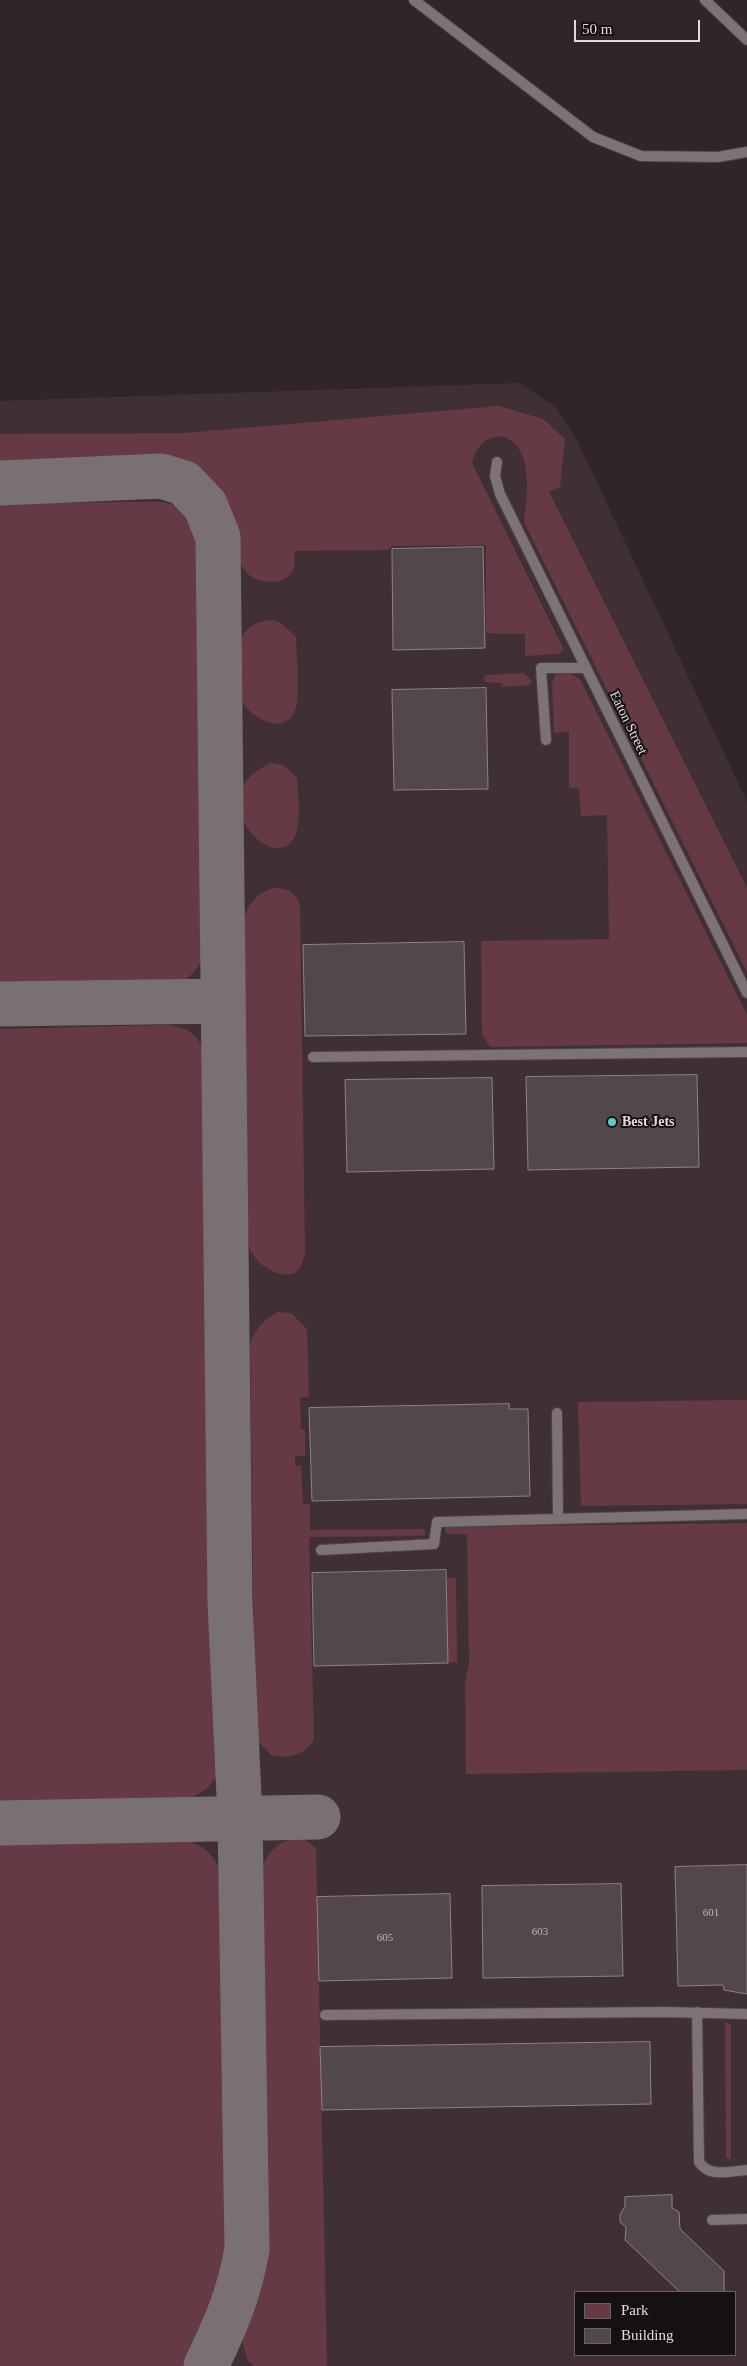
<!DOCTYPE html>
<html>
<head>
<meta charset="utf-8">
<style>
	body { margin:0 }
	#map { position:relative; width:747px; height:2366px; overflow:hidden; background:#302629; font-family:"Times New Roman",serif }
	canvas { display:block }
	.legend { position:absolute; left:574px; top:2291px; width:162px; height:65px; box-sizing:border-box; background:#151112; border:1px solid #676263; margin:0; padding:6px 9px; list-style:none; font-size:15px; color:#e1dbdc }
	.legend li { display:flex; align-items:center; gap:10px; height:25px }
	.legend b { width:25px; border:1px solid #676263 }
	.scale { position:absolute; left:574px; top:20px; width:126px; height:22px; box-sizing:border-box; border:2px solid #e1dbdc; border-top:0; padding-left:6px; font-size:15px; line-height:18px; white-space:nowrap; color:#e1dbdc; -webkit-text-stroke:4px #151112; paint-order:stroke }
</style>
</head>
<body>
<div id="map">
<canvas width="747" height="2366"></canvas>
<ul class="legend">
<li><b style="height:14px;background:#663a45"></b>Park</li>
<li><b style="height:14px;background:#52474a"></b>Building</li>
</ul>
<div class="scale">50 m</div>
</div>
<script>
const g = document.querySelector('canvas').getContext('2d');
g.lineJoin = 'round';
function fill(path, color) {
  g.fillStyle = color;
  g.fill(path, 'evenodd');
}
function strokePath(path, color, width, dash) {
  g.strokeStyle = color;
  g.lineWidth = width;
  g.lineCap = dash ? 'butt' : 'round';
  g.setLineDash(dash || []);
  g.stroke(path);
}
function write(font, color, halo, rows, align = 'center') {
  g.font = font + ' "Times New Roman",serif';
  g.lineWidth = 4;
  g.setLineDash([]);
  g.textBaseline = 'middle';
  g.strokeStyle = halo;
  g.fillStyle = color;
  for (const [text, x, y, turn = 0] of rows) {
    g.save();
    g.translate(x, y);
    g.rotate((+turn || 0) * Math.PI / 180);
    g.textAlign = isNaN(turn) ? turn : align;
    if (halo) g.strokeText(text, 0, 0);
    g.fillText(text, 0, 0);
    g.restore();
  }
}
const built = new Path2D(`
	M519 383 555 406 578 442 747 802V2366H0V401ZM576 2292H736V2355H576Z`);
const green = new Path2D(`
	M499 406 543 419 565 439 560 487 549 492 747 888V972L524 522C527 501 531 468 519 449 504 425 476 439 472 463L564 650 558 654 525 656V634L486 633V545L392 546 388 550 294 551C294 555 295 561 294 566 290 587 257 585 246 572 235 560 238 543 236 528 228 482 192 464 149 462L0 464V434L185 433Z
	M160 502C182 504 192 515 198 536L204 953C199 970 189 980 172 985L0 988V503Z
	M274 620 281 623 296 637C296 653 301 696 295 710 284 739 248 716 239 697 236 690 238 678 238 670 237 640 240 623 274 620Z
	M524 673 532 681 530 685 502 687V683L485 682 484 676 487 675Z
	M556 674H570L580 679 747 1015V1043L491 1047 482 1035 481 941 609 939 607 815 581 816 579 788H569V731L554 733 552 683Z
	M271 763 283 765 297 778C298 793 302 827 293 840 269 873 199 794 271 763Z
	M274 888C288 888 297 893 300 907L305 1254C303 1260 301 1268 296 1272 280 1281 256 1264 250 1249 248 1242 248 1233 248 1225L243 923C247 905 256 893 274 888Z
	M165 1025C186 1026 200 1034 204 1055L219 1767C214 1785 203 1794 186 1799L0 1804V1029Z
	M278 1312 291 1313 307 1329 309 1397H300L301 1429 305 1430V1456H295V1466H301L303 1504H310V1530L423 1529 425 1531V1535L418 1536 309 1537 314 1739C304 1756 289 1759 271 1755L257 1740 255 1729 250 1345C254 1329 264 1320 278 1312Z
	M747 1400V1504L581 1506 578 1402Z
	M747 1523V1770L466 1774 465 1683 469 1663 467 1534H446L445 1527Z
	M447 1578H456L457 1662H448Z
	M302 1838 316 1848 327 2366H253L247 2359 242 2339 256 2299 263 2273 265 2253 259 1878C267 1852 274 1841 302 1838Z
	M184 1840C204 1845 216 1855 221 1876L226 2224C225 2283 208 2314 183 2366H0V1843Z
	M725 2022 731 2024V2160L726 2157Z`);
const taxiway = new Path2D(`
	M0 483 161 476 184 483 205 505 218 537 230 1602 240 1818 247 2249C239 2295 226 2324 206 2366
	M0 1004 223 1001
	M0 1823 318 1817`);
const building = new Path2D(`
	M483 547 485 648 393 650 392 549Z
	M486 688 488 789 394 790 392 690Z
	M464 942 466 1034 305 1036 303 945Z
	M697 1075 699 1167 528 1170 526 1077Z
	M492 1078 494 1169 347 1172 345 1080Z
	M509 1404V1409H528L530 1496 312 1501 309 1408Z
	M446 1570 448 1663 314 1666 312 1573Z
	M747 1865V1994L724 1990 723 1985 678 1986 675 1867Z
	M621 1884 623 1976 483 1978 482 1886Z
	M450 1894 452 1978 319 1981 317 1897Z
	M650 2042 651 2104 322 2110 320 2047Z
	M672 2195V2208L679 2212 680 2229 724 2271V2292H680L625 2240 626 2227 620 2222V2215L625 2206V2197Z`);
const lane = new Path2D(`
	M414 0 593 137 641 156 718 157 747 152
	M705 0 747 40
	M497 462 495 476 500 494 747 993
	M546 740 541 668H585
	M313 1057 747 1052
	M557 1413 558 1519
	M321 1550 434 1544 437 1522 747 1514
	M697 2012 699 2162C709 2178 730 2171 747 2170
	M325 2015 665 2012 747 2014
	M712 2220 747 2219`);
const markers = [
	[612,1122,5,"#59cebe"]
];
const numberNames = [
	["601",711,1913],
	["603",540,1932],
	["605",385,1938]
];
const streetNames = [
	["Eaton Street",628,723,64]
];
const poiNames = [
	["Best Jets",622,1122]
];
fill(built, '#403034');
fill(green, '#663a45');
strokePath(taxiway, '#787072', 45);
fill(building, '#52474a');
strokePath(building, '#8d8284', 1);
strokePath(lane, '#4c4446', 12);
strokePath(lane, '#7d7274', 10);
for (const [x, y, r, color] of markers) {
  const dot = new Path2D();
  dot.arc(x, y, r, 0, 2 * Math.PI);
  g.fillStyle = color;
  g.fill(dot);
  strokePath(dot, '#151112', 2);
}
write('11px', '#bdb6b8', null, numberNames);
write('14px', '#e1dbdc', '#151112', streetNames);
write('bold 14px', '#e1dbdc', '#151112', poiNames, 'left');
</script>
</body>
</html>
